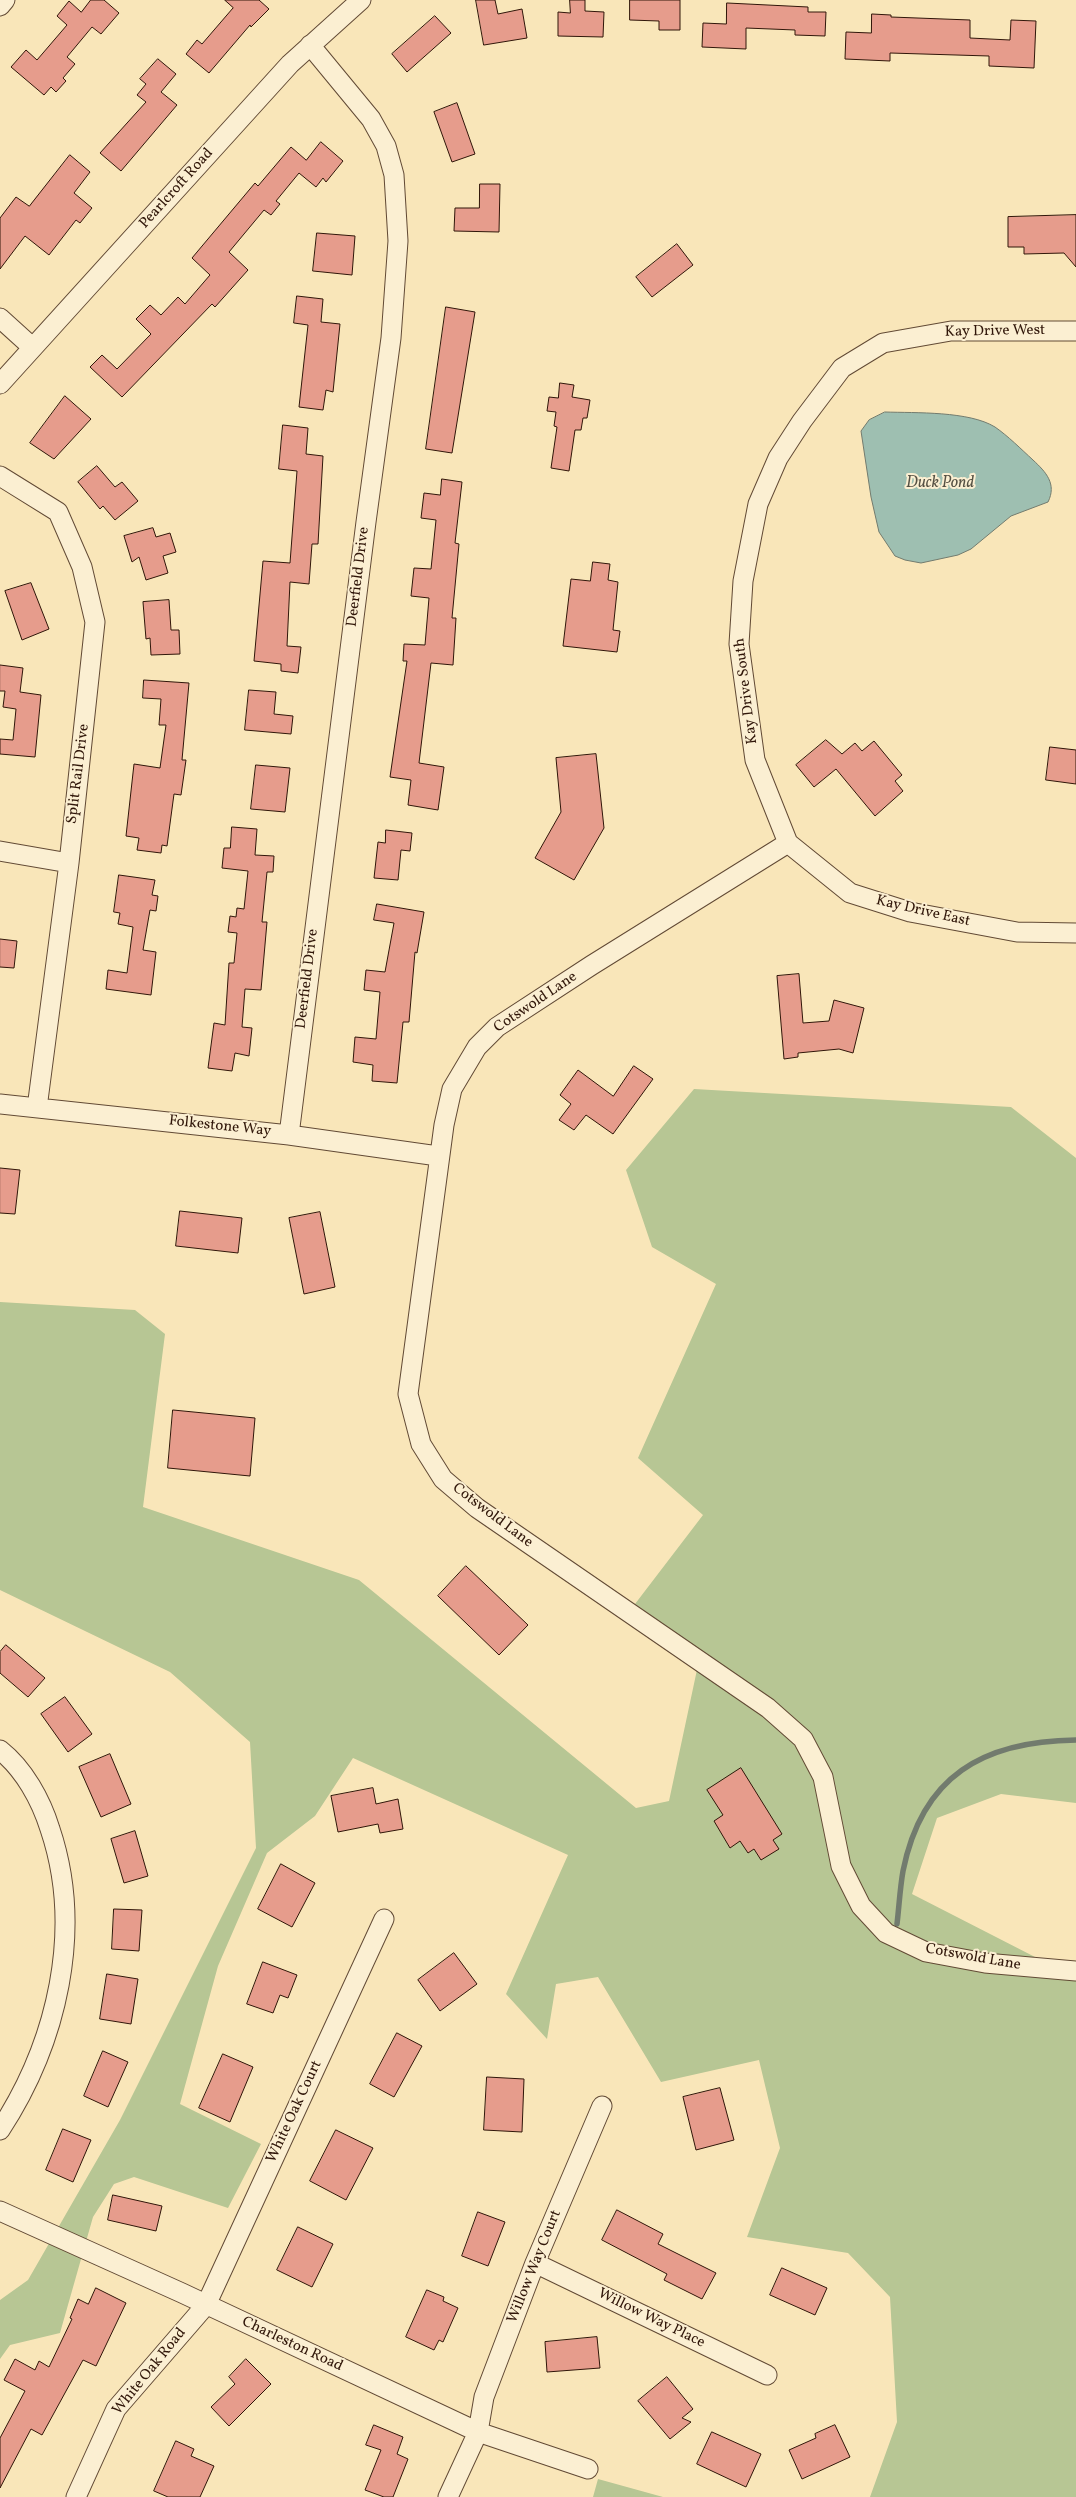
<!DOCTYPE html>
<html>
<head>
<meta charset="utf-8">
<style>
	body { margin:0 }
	canvas { display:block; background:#f9e6b9 }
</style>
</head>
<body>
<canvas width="1076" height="2497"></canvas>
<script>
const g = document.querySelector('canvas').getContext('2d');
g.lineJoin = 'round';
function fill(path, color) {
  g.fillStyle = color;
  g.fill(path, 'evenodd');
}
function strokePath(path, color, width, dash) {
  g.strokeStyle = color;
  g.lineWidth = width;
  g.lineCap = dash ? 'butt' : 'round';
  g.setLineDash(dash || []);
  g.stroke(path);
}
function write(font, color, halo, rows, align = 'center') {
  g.font = font + ' Vollkorn,serif';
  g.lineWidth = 4;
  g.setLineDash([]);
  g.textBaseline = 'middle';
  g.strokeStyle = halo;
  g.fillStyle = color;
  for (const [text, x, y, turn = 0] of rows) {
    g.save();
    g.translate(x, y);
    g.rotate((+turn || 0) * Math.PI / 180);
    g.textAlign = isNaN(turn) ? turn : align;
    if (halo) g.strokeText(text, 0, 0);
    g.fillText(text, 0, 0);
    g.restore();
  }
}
const green = new Path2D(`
	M694 1089 1011 1107 1076 1158V1803L1001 1794 937 1818 912 1894 1076 1978V2497H870L897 2422 890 2297 848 2253 747 2237 780 2148 759 2060 661 2082 598 1977 556 1984 547 2039 506 1994 568 1855 353 1758 315 1816 267 1853 218 1966 180 2104 261 2144 228 2208 134 2177 114 2184 93 2217 60 2333 10 2345 0 2359V2300L28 2280 120 2120 256 1848 250 1742 170 1672 0 1590V1302L135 1310 165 1334 143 1507 359 1580 636 1808 669 1801 701 1651 635 1604 703 1515 638 1458 716 1284 652 1247 626 1170Z
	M598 2479 663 2497H593Z`);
const water = new Path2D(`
	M885 412C916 413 969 411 995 427 1008 436 1021 449 1033 460 1046 472 1057 484 1048 502L1011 516 971 549 958 555 921 563 905 560 895 556 879 532 871 497 861 431 869 420Z`);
const stream = new Path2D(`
	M897 1924C899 1907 900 1888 903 1871 922 1776 983 1741 1076 1740`);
const building = new Path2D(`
	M91 0H104L119 13 101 34 92 27 67 57 75 64 63 78 66 81 56 92 51 87 44 95 11 67 26 50 37 60 67 25 57 16 69 1 81 12Z
	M225 0H259L269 9 251 27 250 25 209 73 186 54 197 40 202 44 233 8Z
	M476 0H495L498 14 522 9 527 38 484 45Z
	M570 0H585V11L604 12 603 37 558 36V12L570 13Z
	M630 0H680V30H659V21L630 20Z
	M727 3 808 7V12H826L825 36 795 35V30L746 28V49L702 47 703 23 726 24Z
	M872 14 891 15V17L970 20V38L1010 40 1011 20 1036 21 1034 68 989 66V56L890 53V61L845 59 846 32 871 33Z
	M435 16 451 33 407 72 392 54Z
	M158 59 176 74 161 92 177 105 121 171 100 153 146 102 137 95 146 84 140 79Z
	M457 103 475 154 452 162 434 112Z
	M321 142 343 161 326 182 323 178 316 187 299 173 276 201 280 204 271 215 264 210 229 252 248 270 215 307 212 304 122 397 90 367 102 355 117 369 151 334 136 319 150 305 161 315 178 297 185 304 210 275 192 258 255 183 258 186 291 147 306 160Z
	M70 155 90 172 74 193 92 208 80 223 76 220 49 255 25 236 0 269V218L16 197 29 206Z
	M480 184H500L499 232 454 231 455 208H479Z
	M1076 215V267L1064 253 1024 254V247H1008V217Z
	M317 233 355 236 352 275 313 271Z
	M677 244 693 265 652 297 636 277Z
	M297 296 323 299 321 322 340 324 333 392 326 390 323 410 299 407 308 325 294 323Z
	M446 307 475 312 452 453 426 449Z
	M560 383 574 385 572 397 590 400 587 418H583L581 430H575L569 471 551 468 557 427 554 426 556 412 547 411 549 397 558 398Z
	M65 396 91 419 54 459 30 443Z
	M283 425 308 428 306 454 323 456 318 544H312L309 584 290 582 287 646 301 647 298 673 281 671V664L254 661 263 561 290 563 297 471 279 469Z
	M97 466 115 487 122 482 138 501 115 520 103 506 100 509 78 482Z
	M442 479 462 482 455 543 459 544 452 618H456L453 665 431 663 419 763 444 767 438 810 408 805 411 780 390 777 407 661H403L404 644 425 645 429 598 411 596 414 568 431 569 436 520 421 518 424 493 440 495Z
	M153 528 156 537 170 533 176 552 163 556 168 573 146 580 139 557 132 562 124 536Z
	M593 562 610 564 608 580 618 582 613 630 620 631 617 652 563 646 571 579 590 581Z
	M31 583 49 629 22 640 5 591Z
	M169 600 171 630H179L180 654 151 655 150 638 146 639 143 602Z
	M0 665 23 668 20 692 41 695 35 757 0 754V739L13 740 16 709 3 707 5 691H0Z
	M144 680 189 683 182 760H186L181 795 174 794 167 846 162 845 161 853 137 850 139 838 126 836 134 764 160 768 166 725H159L161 699 143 698Z
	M249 690 276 692 274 714 293 716 291 734 245 730Z
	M826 740 842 754 855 743 862 751 874 741 902 775 895 781 903 791 875 816 836 769 814 787 796 765Z
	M1050 747 1076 750V784L1046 780Z
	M596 754 604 828 574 880 535 858 561 812 556 758Z
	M256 765 290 768 285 812 251 809Z
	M232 827 257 829 255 855 274 856 273 872H267L262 922H267L261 990 245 989 242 1027 252 1028 249 1056 235 1053 232 1071 208 1068 214 1023 225 1025 229 963H234L237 933 228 932 230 916 236 917 237 908 244 909 248 871 222 868 224 848H230Z
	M386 830 412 833 410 851 401 850 398 880 374 878 378 842 385 843Z
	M119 875 155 880 152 895 158 896 156 911 150 910 143 950 156 952 151 995 106 989 108 970 127 973 133 927 118 924 120 913 114 912Z
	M377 904 424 912 417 953 415 952 409 1022H403L397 1083 372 1081 373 1065 353 1062 355 1037 376 1039 380 992 364 990 366 970 385 972 394 923 374 920Z
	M0 939 17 941 14 968 0 967Z
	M799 974 803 1023 829 1021 834 1000 864 1008 853 1053 839 1049 798 1053V1057L784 1059 777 976Z
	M634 1066 653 1079 613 1134 586 1115 574 1130 559 1120 571 1104 560 1095 578 1070 613 1096Z
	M0 1168 20 1170 15 1214 0 1213Z
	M180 1211 242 1218 238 1253 176 1246Z
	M320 1212 335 1287 304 1294 289 1218Z
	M173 1410 255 1418 250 1476 168 1468Z
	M466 1566 528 1625 499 1655 438 1596Z
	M6 1645 45 1678 28 1697 0 1673V1652Z
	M65 1697 92 1734 68 1752 41 1714Z
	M110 1754 131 1804 101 1817 79 1767Z
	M741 1768 782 1834 773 1840 779 1849 761 1860 754 1849 748 1853 740 1841 730 1848 714 1821 723 1815 707 1790Z
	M373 1788 376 1804 398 1799 403 1829 380 1833 378 1824 338 1832 331 1796Z
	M135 1831 148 1876 124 1883 111 1839Z
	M281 1864 315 1883 292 1927 258 1909Z
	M114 1909 142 1910 139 1951 112 1949Z
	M454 1953 477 1984 440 2011 418 1980Z
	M263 1962 297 1975 288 1998 280 1995 273 2013 247 2004Z
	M107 1974 138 1979 131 2024 100 2019Z
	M397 2033 422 2046 394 2097 370 2084Z
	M103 2051 128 2062 108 2107 84 2096Z
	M223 2054 253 2067 230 2122 199 2108Z
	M487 2077 524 2079 522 2132 484 2130Z
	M720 2088 734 2140 696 2150 683 2097Z
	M63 2129 91 2140 73 2182 46 2170Z
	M336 2130 373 2148 346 2200 310 2181Z
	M113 2195 162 2206 156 2231 108 2220Z
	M617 2210 663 2234 658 2244 716 2273 702 2299 664 2280 667 2274 602 2240Z
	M478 2212 505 2222 488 2266 462 2256Z
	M298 2227 333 2244 312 2287 277 2270Z
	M782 2268 827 2288 815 2315 770 2295Z
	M96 2288 126 2303 96 2366 83 2360 42 2435 31 2429 0 2488V2438L25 2391 4 2380 15 2359 35 2370 39 2361 49 2367 72 2319 70 2318 78 2299 88 2304Z
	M427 2290 444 2297 443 2301 458 2308 443 2342 439 2340 434 2350 406 2337Z
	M597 2337 600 2368 547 2372 545 2342Z
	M246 2359 271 2384 229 2426 211 2407 235 2384 229 2377Z
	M667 2377 693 2409 682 2418 691 2422 670 2439 638 2401Z
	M374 2425 403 2437 397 2454 408 2459 393 2497H384L365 2490 381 2450 366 2445Z
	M835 2425 850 2457 802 2479 789 2450 816 2438 815 2434Z
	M712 2432 761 2454 746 2487 697 2464Z
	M176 2441 194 2449 191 2456 214 2466 200 2497H168L154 2491Z`);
const minor = new Path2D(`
	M0 6 5 0
	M0 318 32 347
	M1076 331H951L883 343 842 368 802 421 778 458 758 504 743 581 739 644 755 760 788 843 850 893 910 912 1017 932 1076 933
	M0 384 290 64 361 0
	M0 476 58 512 82 567 95 622 69 863 37 1108
	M788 843 592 965 497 1027 477 1047 452 1089 444 1125 408 1394 421 1444 443 1479 477 1508 768 1708 803 1739 823 1777 841 1866 861 1906 886 1933 926 1952 985 1963 1076 1971
	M0 851 69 863
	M0 1104 289 1135 438 1156
	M289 1135 366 522 391 338 398 241 394 175 386 146 371 119 310 45
	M0 1750C24 1769 41 1800 50 1829 84 1930 57 2043 0 2130
	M0 2211 182 2293 478 2432 588 2469
	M535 2263 767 2375
	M76 2497 116 2409 206 2305 384 1919
	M448 2497 478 2432 484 2397 535 2263 602 2106`);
const streetNames = [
	["Pearlcroft Road",177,189,-48],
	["Kay Drive West",995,332,-1],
	["Deerfield Drive",359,577,-83],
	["Kay Drive South",747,691,-97],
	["Split Rail Drive",79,774,-83],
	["Kay Drive East",923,912,13],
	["Deerfield Drive",308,979,-83],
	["Cotswold Lane",536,1003,-34],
	["Folkestone Way",220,1127,6],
	["Cotswold Lane",492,1516,37],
	["Cotswold Lane",973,1958,10],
	["White Oak Court",295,2112,-65],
	["Willow Way Court",535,2267,-68],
	["Willow Way Place",651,2319,26],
	["Charleston Road",292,2345,25],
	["White Oak Road",150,2372,-51]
];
const waterNames = [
	["Duck Pond",940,484]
];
fill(green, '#b7c694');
fill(water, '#9ebfb1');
strokePath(water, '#727b6e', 1);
strokePath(stream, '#727b6e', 5.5);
fill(building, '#e69c8c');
strokePath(building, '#301609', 1);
strokePath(minor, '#624a35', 21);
strokePath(minor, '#fbefd2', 19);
write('15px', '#301609', '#fbefd2', streetNames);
write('italic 16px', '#565144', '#fbefd2', waterNames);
</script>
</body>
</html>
